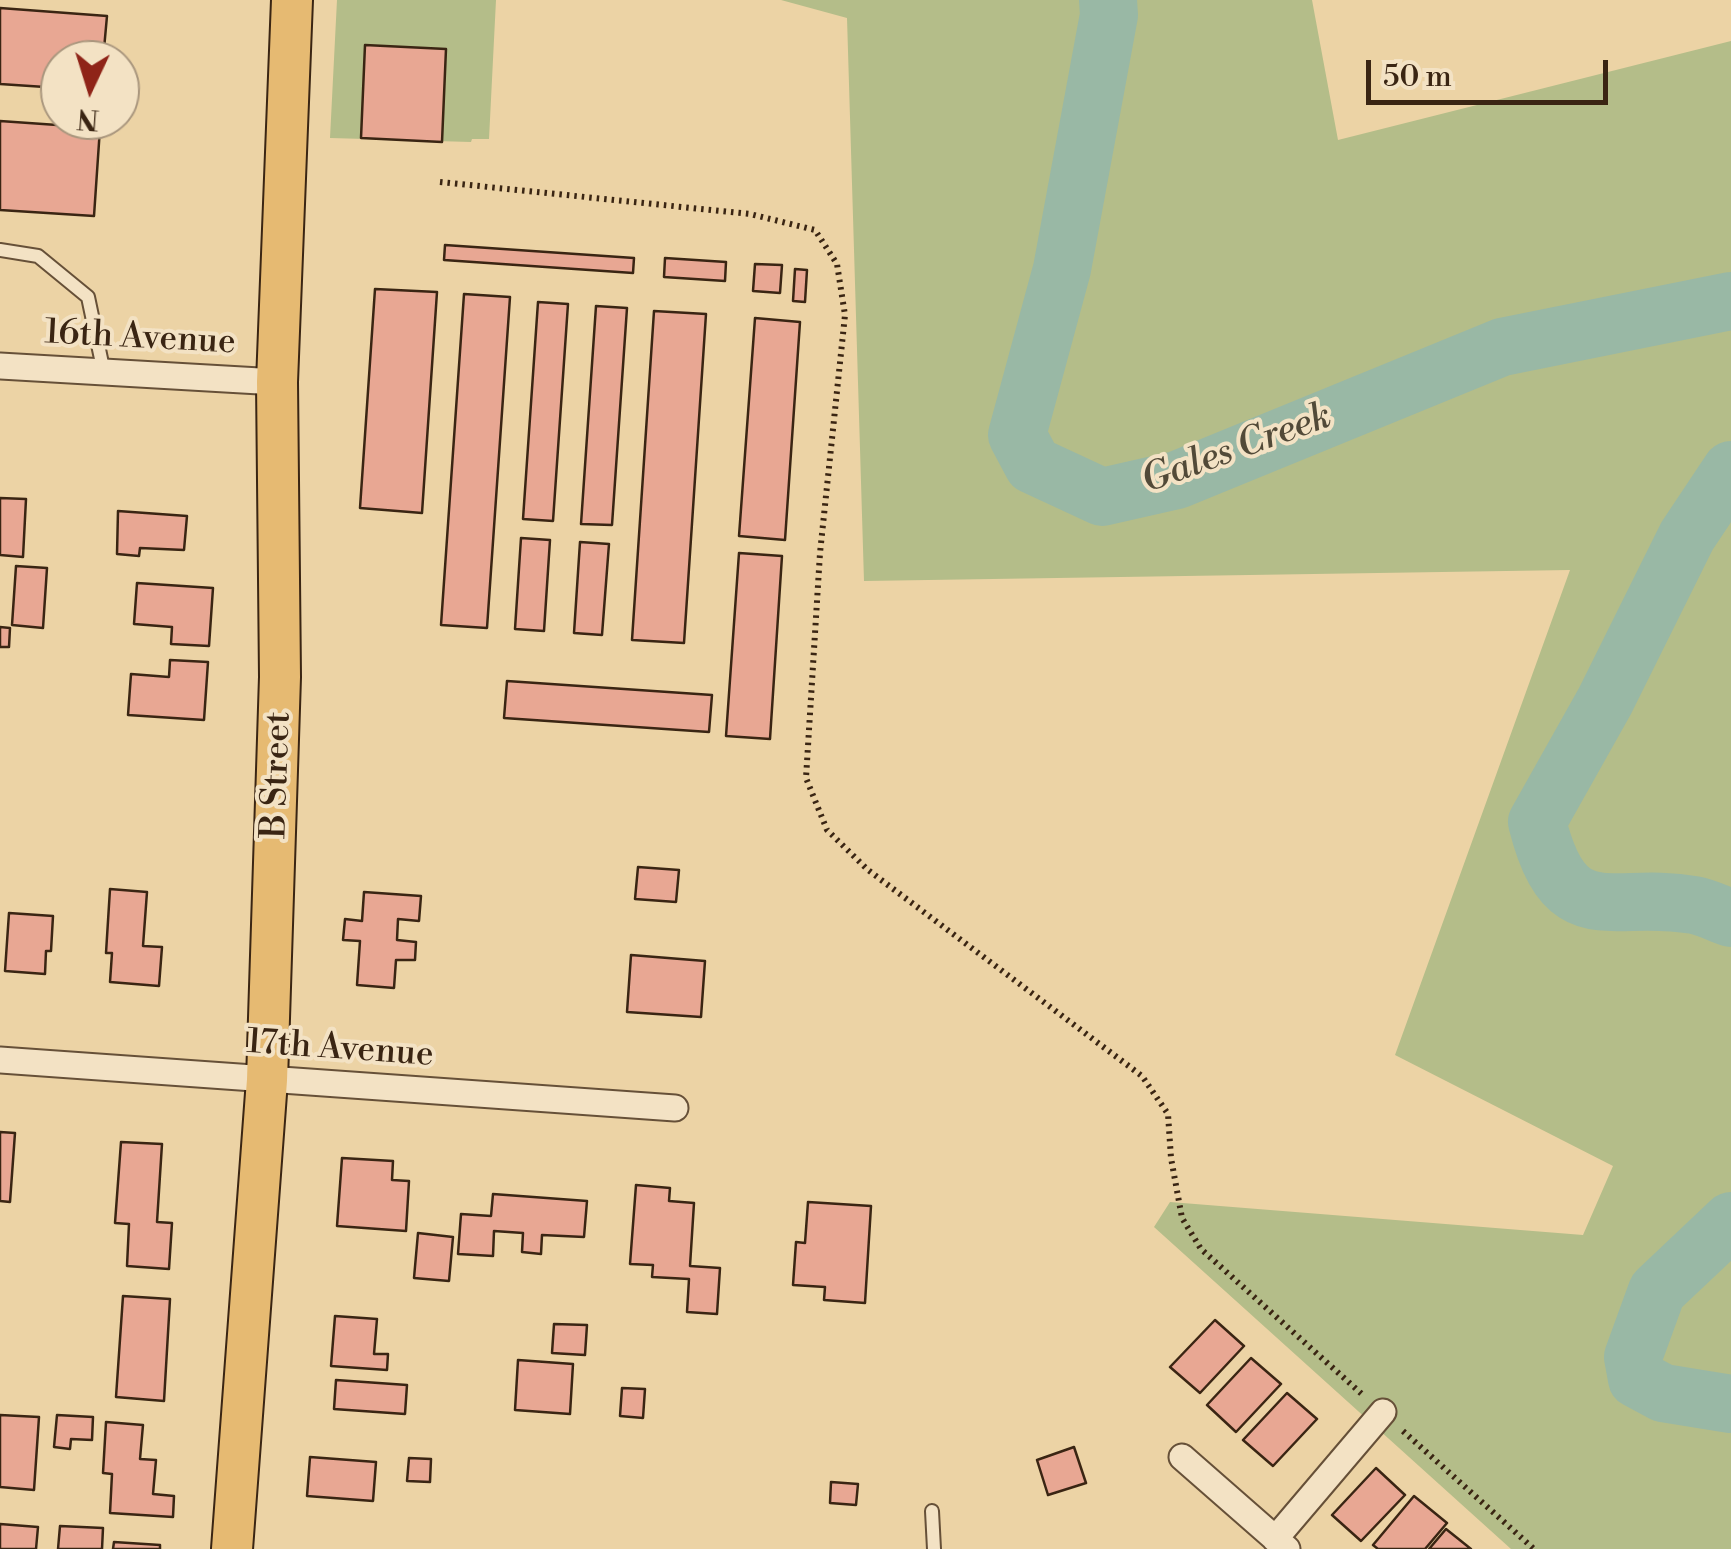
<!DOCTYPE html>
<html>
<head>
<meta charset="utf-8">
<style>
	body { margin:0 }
	#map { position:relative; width:1731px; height:1549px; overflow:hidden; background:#ecd3a5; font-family:"Libre Bodoni",serif }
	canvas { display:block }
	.north { position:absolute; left:40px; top:40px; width:100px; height:100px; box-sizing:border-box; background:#f3e2c4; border:2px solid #a9967d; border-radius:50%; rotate:184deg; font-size:28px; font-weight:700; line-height:40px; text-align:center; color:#3a2513 }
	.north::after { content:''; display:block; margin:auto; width:35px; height:45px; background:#8f2418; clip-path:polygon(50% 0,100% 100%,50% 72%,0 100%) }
	.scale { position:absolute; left:1366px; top:60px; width:242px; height:45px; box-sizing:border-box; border:5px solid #3a2513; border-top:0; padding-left:12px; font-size:30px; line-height:35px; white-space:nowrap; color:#3a2513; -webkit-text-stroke:8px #f3e2c4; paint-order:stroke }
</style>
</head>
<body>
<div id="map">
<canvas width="1731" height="1549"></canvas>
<div class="north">N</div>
<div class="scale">50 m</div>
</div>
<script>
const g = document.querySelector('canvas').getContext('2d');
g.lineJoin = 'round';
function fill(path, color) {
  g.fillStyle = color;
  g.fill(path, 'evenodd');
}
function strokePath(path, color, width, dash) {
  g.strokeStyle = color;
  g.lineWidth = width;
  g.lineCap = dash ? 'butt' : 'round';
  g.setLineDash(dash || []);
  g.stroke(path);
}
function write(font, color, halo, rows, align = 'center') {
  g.font = font + ' "Libre Bodoni",serif';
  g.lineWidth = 8;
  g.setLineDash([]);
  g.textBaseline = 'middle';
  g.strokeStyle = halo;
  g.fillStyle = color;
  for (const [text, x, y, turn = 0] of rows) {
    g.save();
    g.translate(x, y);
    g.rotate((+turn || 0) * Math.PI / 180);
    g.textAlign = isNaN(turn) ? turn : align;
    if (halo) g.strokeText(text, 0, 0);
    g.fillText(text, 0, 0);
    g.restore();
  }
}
const green = new Path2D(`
	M337 0H496L489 139H472L471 142 330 138Z
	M781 0H1312L1338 140 1731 41V1549H1511L1154 1227 1170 1202 1583 1235 1613 1166 1395 1055 1570 570 864 581 847 18Z`);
const river = new Path2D(`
	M1108 0 1109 15 1062 269 1017 435 1033 465 1102 497 1177 480 1502 347 1731 301
	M1731 470 1687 536 1605 701 1537 822C1566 936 1609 890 1694 905 1706 907 1719 914 1731 918
	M1731 1221 1657 1291 1633 1357 1637 1379 1663 1393 1731 1404`);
const building = new Path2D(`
	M0 8 107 16 103 60H60V88L0 84Z
	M365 45 446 49 442 142 361 138Z
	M0 121 100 128 94 216 0 210Z
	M445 245 634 258 633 273 444 260Z
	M665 258 726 262 725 281 664 277Z
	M755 264 782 265 780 293 753 291Z
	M795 269 807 270 805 302 793 301Z
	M375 289 437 292 422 513 360 508Z
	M464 294 510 297 487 628 441 625Z
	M538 302 568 304 553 521 523 519Z
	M596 306 627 308 612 525 581 524Z
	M654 311 706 314 684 643 632 640Z
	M755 318 800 322 785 540 739 536Z
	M0 498 26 499 23 557 0 555Z
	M118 511 187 516 184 550 140 548 139 556 117 554Z
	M521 538 550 540 544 631 515 629Z
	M580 542 609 544 602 635 574 633Z
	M739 553 782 556 770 739 726 736Z
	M16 566 47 568 43 628 12 625Z
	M137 583 213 588 209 646 171 644 172 627 134 624Z
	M0 627 10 628 9 647H0Z
	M170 660 208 662 204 720 128 715 131 674 169 677Z
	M507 681 712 695 709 732 504 718Z
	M638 867 679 870 676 902 635 899Z
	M110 889 147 892 143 946 162 947 159 986 110 982 112 953H106Z
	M364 892 421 896 419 921 398 919 397 940 416 942 415 960H396L394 988 357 985 360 941 343 940 345 919 362 921Z
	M9 913 53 916 51 951H46L45 974 5 971Z
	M631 955 705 961 701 1017 627 1012Z
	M0 1132 15 1133 10 1202 0 1201Z
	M121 1142 162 1144 157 1222 172 1223 169 1269 127 1266 129 1224 115 1223Z
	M342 1158 393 1161 392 1180 409 1181 406 1231 337 1226Z
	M636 1185 670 1188 669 1201 694 1203 690 1266 720 1268 717 1314 687 1312 689 1279 652 1277 653 1265 630 1264Z
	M493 1194 587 1201 584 1237 542 1235 541 1254 522 1252 523 1233 494 1231 493 1256 458 1254 461 1214 491 1216Z
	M808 1202 871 1206 865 1303 824 1300 825 1287 793 1285 796 1242 805 1243Z
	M418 1233 453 1237 449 1281 414 1278Z
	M123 1296 170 1299 164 1401 116 1397Z
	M335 1316 377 1319 374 1354H388L387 1370 331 1366Z
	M1215 1320 1244 1346 1200 1393 1170 1367Z
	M554 1324 587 1325 585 1355 552 1353Z
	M1251 1358 1281 1384 1236 1432 1207 1405Z
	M518 1360 573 1364 570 1414 515 1410Z
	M336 1380 407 1385 405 1414 334 1409Z
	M622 1388 645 1389 643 1418 620 1416Z
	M1287 1393 1317 1419 1273 1466 1243 1440Z
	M0 1415 39 1417 34 1490 0 1487Z
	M57 1415 93 1417 92 1440 71 1439 70 1449 54 1447Z
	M106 1422 143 1425 140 1459 156 1460 153 1494 174 1496 173 1517 110 1513 112 1474 103 1473Z
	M1074 1447 1086 1483 1048 1495 1037 1460Z
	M310 1457 376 1462 373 1501 307 1496Z
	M409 1458 431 1459 430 1482 407 1481Z
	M1376 1468 1405 1495 1361 1541 1332 1515Z
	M831 1482 858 1484 856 1505 830 1503Z
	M1414 1496 1447 1523 1425 1549H1378L1373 1545Z
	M0 1524 38 1527 36 1549H0Z
	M60 1526 103 1528 102 1549H58Z
	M1446 1529 1471 1549H1429Z
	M114 1542 160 1545V1549H113Z`);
const path = new Path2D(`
	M440 182 750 214 815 230 837 264 845 315 820 553 806 778 827 830 868 870 1142 1076 1168 1114 1171 1158 1182 1218 1201 1249 1364 1396
	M1403 1431 1534 1549`);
const lane = new Path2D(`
	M0 250 38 256 88 297 104 373
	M932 1511 934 1549`);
const street = new Path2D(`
	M0 366 277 382
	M0 1060 675 1108
	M1182 1457 1287 1549
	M1275 1539 1383 1412`);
const primary = new Path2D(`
	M232 1549 267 1080 280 677 277 382 292 0`);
const streetNames = [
	["16th Avenue",140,339,3],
	["B Street",278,775,-88],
	["17th Avenue",340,1050,4]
];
const waterNames = [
	["Gales Creek",1237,450,-20]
];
fill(green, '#b4bd89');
strokePath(river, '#99b8a5', 58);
fill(building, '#e8a793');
strokePath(building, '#3a2513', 2.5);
strokePath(lane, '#665038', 16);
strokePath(street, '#665038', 29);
strokePath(primary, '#3a2513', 44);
strokePath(path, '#3a2513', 6, [2.5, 5]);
strokePath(lane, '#f3e2c4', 12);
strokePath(street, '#f3e2c4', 25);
strokePath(primary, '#e6ba72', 40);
write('35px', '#3a2513', '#f3e2c4', streetNames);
write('italic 38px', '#524a38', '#f3e2c4', waterNames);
</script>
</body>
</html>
